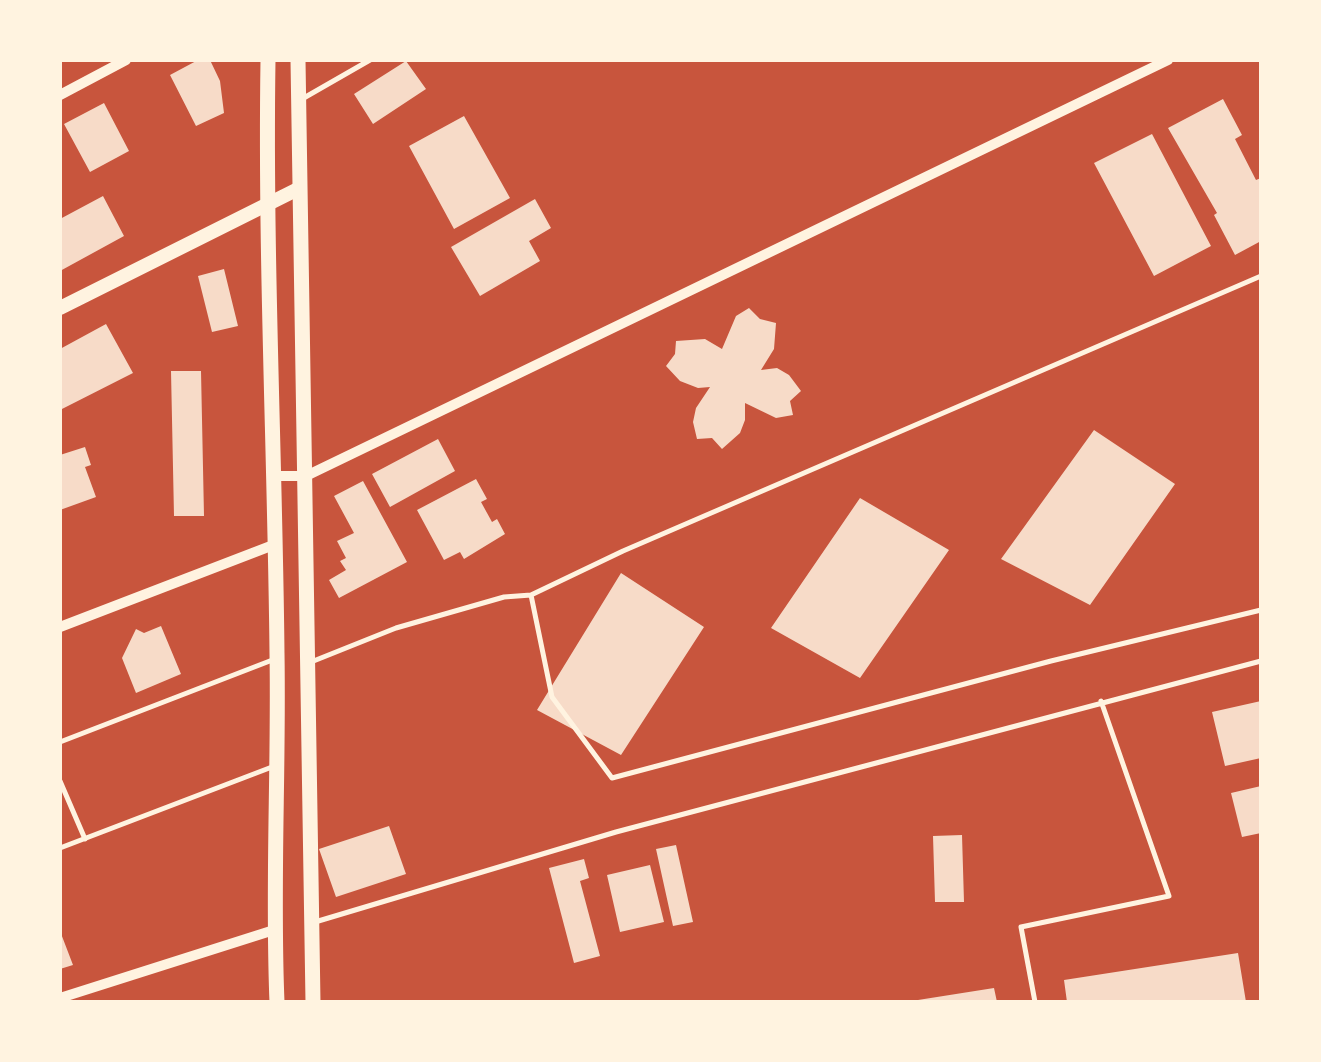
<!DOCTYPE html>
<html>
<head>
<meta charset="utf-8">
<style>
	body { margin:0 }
	#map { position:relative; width:1321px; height:1062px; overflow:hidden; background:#c8553d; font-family:Helvetica,sans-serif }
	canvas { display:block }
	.frame { position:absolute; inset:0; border:62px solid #fff3e0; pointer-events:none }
</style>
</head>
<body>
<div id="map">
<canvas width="1321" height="1062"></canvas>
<div class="frame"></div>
</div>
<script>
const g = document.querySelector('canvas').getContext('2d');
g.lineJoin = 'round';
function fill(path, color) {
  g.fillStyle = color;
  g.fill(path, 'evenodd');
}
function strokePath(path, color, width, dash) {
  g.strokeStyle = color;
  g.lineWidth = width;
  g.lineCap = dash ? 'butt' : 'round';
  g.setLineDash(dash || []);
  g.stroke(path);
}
const building = new Path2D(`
	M198 60H210L220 81 224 113 196 126 170 75Z
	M406 61 426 89 373 124 354 94Z
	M1223 99 1242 135 1235 139 1256 180 1261 178V241L1235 255 1214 215 1217 213 1168 128Z
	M104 103 129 151 90 172 64 124Z
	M464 116 510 198 454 229 409 146Z
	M1152 134 1211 246 1154 276 1094 163Z
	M103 196 124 236 60 271V219Z
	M535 199 551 228 529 241 540 261 480 296 451 247Z
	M224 269 238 326 212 332 198 276Z
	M749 308 760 319 776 323 774 349 761 370 777 368 789 375 801 391 790 401 793 415 776 418 745 403V420L740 433 722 449 712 438 697 439 693 422 696 408 710 387 698 388 680 381 666 366 675 354 676 341 705 339 722 349 736 316Z
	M106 324 133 373 60 410V349Z
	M171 371H201L204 516H174Z
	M1094 430 1175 484 1090 605 1001 559Z
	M438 439 455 471 390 507 372 474Z
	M85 447 91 465 85 467 96 497 60 510V455Z
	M476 479 487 499 481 502 492 522 497 519 505 534 464 559 460 552 444 560 417 510Z
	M363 481 407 562 339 598 329 580 346 570 340 561 346 558 337 541 354 533 334 496Z
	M860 498 949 550 860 678 771 628Z
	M621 573 704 627 621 755 537 710Z
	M161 626 181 674 136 693 122 658 136 629 144 633Z
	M1261 701V758L1225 766 1212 712Z
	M1261 786V833L1242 837 1231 793Z
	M389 826 406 874 336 897 319 849Z
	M962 835 964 902H935L933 836Z
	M676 845 693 922 673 926 656 849Z
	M584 859 589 878 580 881 600 956 574 963 549 868Z
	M650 865 664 922 620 932 607 875Z
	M60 931 73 965 60 969Z
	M1238 953 1246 1002H1067L1064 980Z
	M994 988 997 1002H918V1000Z`);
const service = new Path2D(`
	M302 99 370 60
	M531 595 552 697 612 778 1051 661 1261 610
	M311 662 396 628 504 597 531 595 623 551 1261 276
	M60 742 275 659
	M60 781 85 839
	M60 848 272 767
	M315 922 616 832 1261 661
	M1035 1002 1021 927 1169 896 1101 701`);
const minor = new Path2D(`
	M60 95 126 60
	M275 476H306L1168 60
	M60 627 276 544
	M60 998 274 930`);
const tertiary = new Path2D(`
	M60 308 300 188`);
const secondary = new Path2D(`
	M268 60C265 258 275 455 277 653 279 769 272 886 277 1002
	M298 60 313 1002`);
fill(building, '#f7dbc8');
strokePath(service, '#fff3e0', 5);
strokePath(minor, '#fff3e0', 10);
strokePath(tertiary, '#fff3e0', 14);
strokePath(secondary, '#fff3e0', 15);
</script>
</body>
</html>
